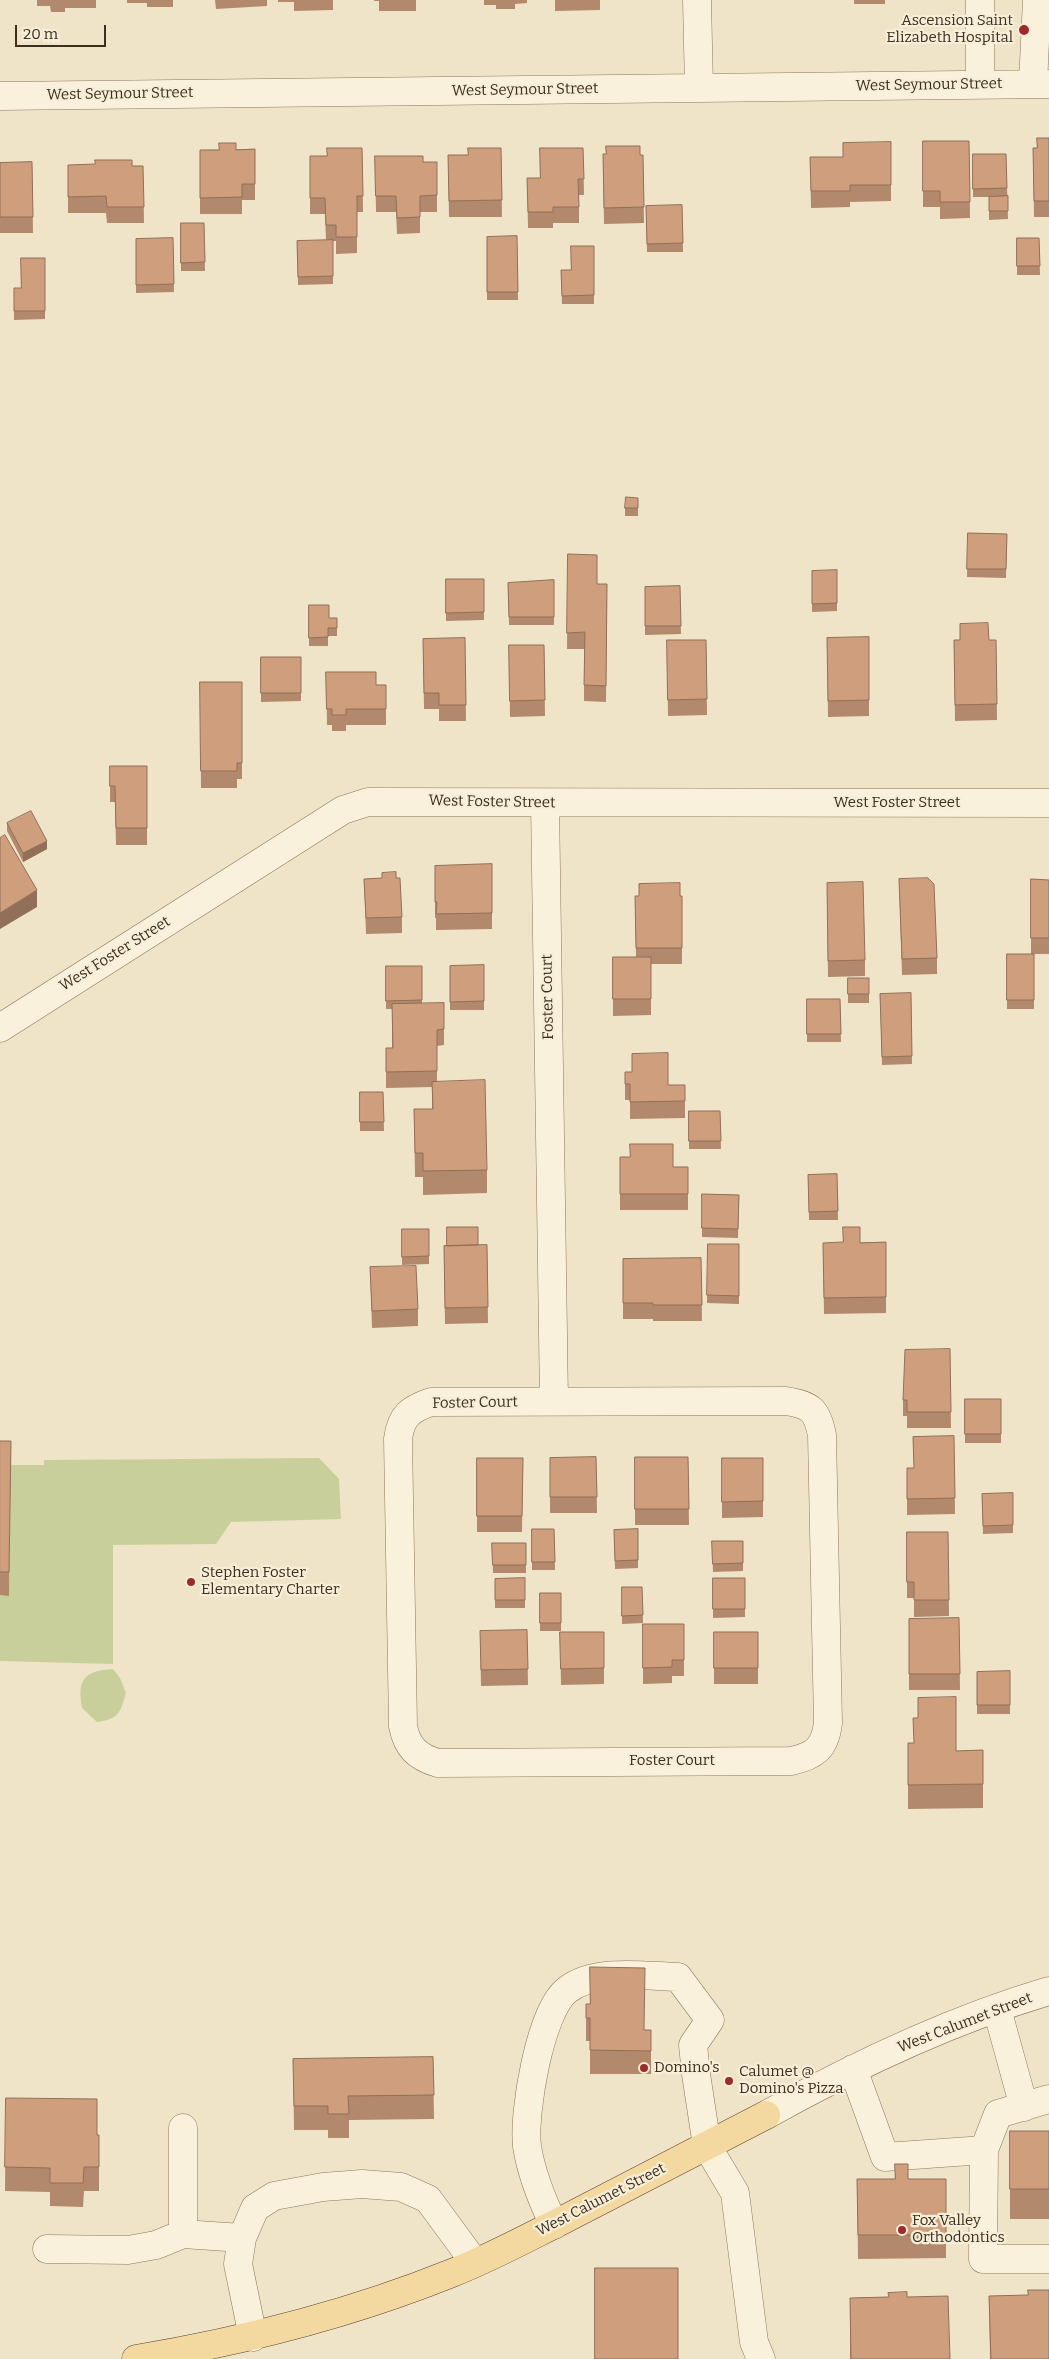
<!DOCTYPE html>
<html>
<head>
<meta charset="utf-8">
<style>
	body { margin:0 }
	#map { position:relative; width:1049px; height:2359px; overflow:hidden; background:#f0e4c8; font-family:Bitter,serif }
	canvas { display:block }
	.scale { position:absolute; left:15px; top:25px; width:91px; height:22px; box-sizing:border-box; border:2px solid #3d2e20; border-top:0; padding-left:6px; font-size:15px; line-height:18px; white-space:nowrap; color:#3d2e20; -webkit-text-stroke:4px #f7eed8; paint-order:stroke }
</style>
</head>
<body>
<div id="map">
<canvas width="1049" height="2359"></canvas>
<div class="scale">20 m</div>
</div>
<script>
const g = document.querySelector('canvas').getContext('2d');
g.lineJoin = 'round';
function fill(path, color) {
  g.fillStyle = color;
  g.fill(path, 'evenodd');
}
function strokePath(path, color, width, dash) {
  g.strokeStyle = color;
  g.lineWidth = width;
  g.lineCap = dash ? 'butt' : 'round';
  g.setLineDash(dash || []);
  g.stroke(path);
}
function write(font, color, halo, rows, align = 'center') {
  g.font = font + ' Bitter,serif';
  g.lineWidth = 4.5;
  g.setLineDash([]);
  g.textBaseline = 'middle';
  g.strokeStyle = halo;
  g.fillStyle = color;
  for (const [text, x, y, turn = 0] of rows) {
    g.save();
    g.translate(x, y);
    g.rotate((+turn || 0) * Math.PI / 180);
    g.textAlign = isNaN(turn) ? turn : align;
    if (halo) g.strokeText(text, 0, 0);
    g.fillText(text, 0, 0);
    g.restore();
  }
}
const green = new Path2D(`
	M319 1458 339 1479 341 1519 231 1522 216 1544 113 1545V1664L0 1661V1595H9L11 1465H44V1460Z
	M113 1669 120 1678 126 1693C120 1713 119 1719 97 1722L82 1708C77 1679 84 1671 113 1669Z`);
const minor = new Path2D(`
	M697 0 699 88
	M980 0V84
	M1033 84 1037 0
	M0 96 1049 84
	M545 803 554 1401
	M0 1028 343 810 368 802 1049 803
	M786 1401C811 1405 817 1410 822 1435L828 1723C825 1748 815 1756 791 1761L438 1763C417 1757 407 1747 403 1726L398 1439C401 1416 410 1409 431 1402Z
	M997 2009 1024 2107
	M853 2069 885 2157 984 2150
	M1049 2099 998 2114 984 2150 983 2259H1049
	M766 2115C856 2065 951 2020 1049 1991
	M183 2128V2234
	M554 2225C542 2200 531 2173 527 2146 523 2113 540 2011 567 1990 595 1968 644 1976 678 1977L710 2020 693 2045 696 2074 707 2146 735 2193 754 2342 761 2359
	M47 2249 128 2250 156 2245 183 2234 242 2238
	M253 2337 238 2264 242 2238 255 2208 274 2196 323 2187 362 2184 401 2187 428 2199 475 2263`);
const major = new Path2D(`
	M136 2359C244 2341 350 2314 452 2273 490 2258 525 2239 561 2221 630 2186 698 2150 766 2115`);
const wall = new Path2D(`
	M37 0H96V8H65V12H51L50 6H37Z
	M127 0H173V7H147V3H127Z
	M215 0H267V6L216 9Z
	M278 0H333V10L294 11V2H278Z
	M374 0H421H416V11H379V1H374Z
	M484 0H527V3L515 4V9H496V5H484Z
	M555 0H600V10L555 11Z
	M854 0H885V4H854Z
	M1049 138V217H1034L1033 148H1037Z
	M923 141H969L970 218 940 219V207H923Z
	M891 142V201L850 202V207L811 208 810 157H843Z
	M362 148 363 212H357V253L336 254V241H333V284L298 285 297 241 326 240 325 214H310V156H327Z
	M501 148 502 217H449L448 155H468Z
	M583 148 584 195H579V223H553V228H528L527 178H540Z
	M255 149V200H242V214H200V150Z
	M603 154 643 155 644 223 604 224Z
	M973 154H1006L1008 219 989 220V197H992H973Z
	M375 156 423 162H437V212H420V233L397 234 396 212H376Z
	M32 162 33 233H0V163Z
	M68 165 143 166 144 223H107L106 213H68Z
	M682 205 683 252H647L646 206Z
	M181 223H204L205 271H181Z
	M517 236 518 300H487V237Z
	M173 238 174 292 136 293V239Z
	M1017 238H1039L1040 275H1017Z
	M594 246V304H562L561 270H571Z
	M45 258V319L14 320V288H21Z
	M638 498V516H625V508Z
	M968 533 1007 534 1006 578 967 577Z
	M568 554 597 584H607L606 702 584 701V649H567Z
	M837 570V611L812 612V571Z
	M446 579H484V620L446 621Z
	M554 580V625H509L508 583Z
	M680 586 681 634 645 635V587Z
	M309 605 329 618H337V636H328V646H309Z
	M869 637V716L828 717 827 638Z
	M465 638 466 721H439V709H424L423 639Z
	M667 640H706L707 715 668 716Z
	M954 640H996L997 720 955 721Z
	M509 645H544L545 716 510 717Z
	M261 657H301V701L261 702Z
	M326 672 376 685H386V725H346V731H332V725H327Z
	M200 682H242V779H237V788H201Z
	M110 766H147V845H116L115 802H110Z
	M7 823 47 849 23 862 7 831Z
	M492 864V929L436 930V918H435V866Z
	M396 878 402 917V933L366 934 364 879Z
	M899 879 937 958V974L902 975Z
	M1031 879 1049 880V954H1034V1009H1007V954H1031Z
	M827 883 865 960V976L828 977Z
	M635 896H682V964H651V1015L613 1016V957H636Z
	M484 965V1010H450V966Z
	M386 966H422V1004L444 1003V1045L437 1046V1082L487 1170V1193L423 1195V1177H415L414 1109H432V1087L386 1088V1048H392V1009H386Z
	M848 978H869V1003H848Z
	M911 993 912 1064 882 1065 880 994Z
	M807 999H840L841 1042H807Z
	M625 1072 668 1085H685V1118L630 1119V1100H625Z
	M360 1092H383L384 1131H360Z
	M689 1111H720L721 1149H689Z
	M620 1157 673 1167H688V1210H620Z
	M837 1174 838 1220H809L808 1175Z
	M702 1194 739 1195 738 1238 702 1237Z
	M402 1229H429V1264L402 1265Z
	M886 1242V1313L824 1314 823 1243Z
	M708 1244H739V1304L707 1303Z
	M487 1245 488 1323 445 1324 444 1246Z
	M701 1258 702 1321H653V1319H623V1259Z
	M370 1267 418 1309V1326L372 1328Z
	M950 1349 951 1428H907V1416H903V1400Z
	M965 1399H1001V1443H965Z
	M954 1436 955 1514 907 1515V1468H914L913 1437Z
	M0 1441H11L9 1596 0 1595Z
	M596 1457 597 1513H550V1458Z
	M635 1457H688L689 1525H635Z
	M477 1458H523L522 1532H477Z
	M722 1458H763V1517L722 1518Z
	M1013 1493V1533L983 1534 982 1494Z
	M532 1529H554L555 1570H532Z
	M638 1529V1568L615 1569 614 1530Z
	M907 1532H948L949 1616 914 1617V1598H907Z
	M712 1541H743V1571L713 1572Z
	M492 1543H526V1573H493Z
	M525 1578V1608H495V1579Z
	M713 1578H745V1617L713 1618Z
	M622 1587H642L643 1623 622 1624Z
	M540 1593H561V1631H540Z
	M959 1618 960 1690H909V1619Z
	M643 1624H684V1676H672V1683L643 1684Z
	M527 1630 528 1685 481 1686 480 1631Z
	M560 1632H604V1684L561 1685Z
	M714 1632H758V1684H714Z
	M1010 1671V1714H977V1672Z
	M908 1743H913L956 1751 983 1750V1808L908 1809Z
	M586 2004 645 2030H651V2074H590V2041H586Z
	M433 2057 434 2119 349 2120V2138H328V2130H294L293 2059Z
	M6 2098 97 2135H99V2191H84L83 2207 50 2206V2192L5 2191Z
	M1010 2131H1049V2219H1010Z
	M857 2179H946V2258L858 2259Z
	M989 2296 1049 2359H990Z
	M907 2297 950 2359H850V2298Z`);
const shadedWall = new Path2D(`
	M47 841V849L23 862V853Z
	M37 890V907L0 929V913Z`);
const building = new Path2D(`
	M1037 138H1049V201H1034L1033 148H1037Z
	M923 141H969L970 202H940V191H923Z
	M891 142V185H850V191H811L810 157H843V143Z
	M219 143H236V150L255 149V184H242V197L200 198V150H219Z
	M606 146H640V155H643L644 207 604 208 603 154H606Z
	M327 148H362L363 196H357V237H336V225H326L325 198H310V156H327Z
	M468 148H501L502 200 449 201 448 155H468Z
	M540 148H583L584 179H578L579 207H553V212H528L527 178H540Z
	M973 154H1006L1007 188 973 189Z
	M375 156H423V162H437V195L420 196V217L397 218 396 196H376Z
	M95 160H132V166H143L144 207H107L106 196 68 197V165L95 164Z
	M32 162 33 217H0V163Z
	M1008 196V211H989V197Z
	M682 205 683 243 647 244 646 206Z
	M181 223H204L205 262 181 263Z
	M517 236 518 292H487V237Z
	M173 238 174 284 136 285V239Z
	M1017 238H1039L1040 266H1017Z
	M333 240V276L298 277 297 241Z
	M571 246H594V295L562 296 561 270H571Z
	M21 258H45V311H14V288H21Z
	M626 497 638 498V508H625Z
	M968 533 1007 534 1006 569H967Z
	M568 554 597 555V584H607L606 686 584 685 585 632 567 633Z
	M837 570V603L812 604V571Z
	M446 579H484V612L446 613Z
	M554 580V617H509L508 583Z
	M680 586 681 626H645V587Z
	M309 605H329V618H337V628H328V637L309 638Z
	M988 623 989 640H996L997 704 955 705 954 640H960V624Z
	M869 637V700L828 701 827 638Z
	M465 638 466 705H439V693H424L423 639Z
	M667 640H706L707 699 668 700Z
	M509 645H544L545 700 510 701Z
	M261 657H301V693H261Z
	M326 672H376V685H386V709H346V715H332V709H327Z
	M200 682H242V763H237V771H201Z
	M110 766H147V828H116L115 786H110Z
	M31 811 47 841 23 853 7 823Z
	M5 835 37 890 0 913V838Z
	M492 864V913L436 914 437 902H435V866Z
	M396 872V878H400L402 917 366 918 364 879 382 878V873Z
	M928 878 934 884 937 958 902 959 899 879Z
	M1031 879 1049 880V938H1031Z
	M863 882 865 960 828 961 827 883Z
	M680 883V896H682V948H636L635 896H639V884Z
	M1007 954H1034V1000H1007Z
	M613 957H651V999H613Z
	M484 965V1001L450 1002V966Z
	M386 966H422V1000L386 1001Z
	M848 978H869V994H848Z
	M911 993 912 1056 882 1057 880 994Z
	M807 999H840L841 1034H807Z
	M444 1003V1029L437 1030V1071L386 1072V1048H393L392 1004Z
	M668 1053V1085H685V1101L630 1102V1084H625V1072H632V1054Z
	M485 1080 487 1170 423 1171V1153H415L414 1109H433L432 1082Z
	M360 1092H383L384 1122H360Z
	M689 1111H720L721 1141H689Z
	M630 1144H673V1167H688V1194H620V1157H630Z
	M837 1174 838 1211 809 1212 808 1175Z
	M702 1194 739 1195 738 1229 702 1228Z
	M447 1227H478V1245L447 1246Z
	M843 1227H860V1243L886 1242V1297L824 1298 823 1243 843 1242Z
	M402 1229H429V1256L402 1257Z
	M708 1244H739V1296L707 1295Z
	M487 1245 488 1307 445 1308 444 1246Z
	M701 1258 702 1305H653V1303H623V1259Z
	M416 1266 418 1309 372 1311 370 1267Z
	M950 1349 951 1412H907V1400H903L905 1350Z
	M965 1399H1001V1434H965Z
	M954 1436 955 1498 907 1499V1468H914L913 1437Z
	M0 1441H11L9 1572H0Z
	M596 1457 597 1497H550V1458Z
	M635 1457H688L689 1509H635Z
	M477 1458H523L522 1516H477Z
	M722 1458H763V1501L722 1502Z
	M1013 1493V1525L983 1526 982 1494Z
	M532 1529H554L555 1562H532Z
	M638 1529V1560L615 1561 614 1530Z
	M907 1532H948L949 1600H914V1582H907Z
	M712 1541H743V1563L713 1564Z
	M492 1543H526V1565H493Z
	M525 1578V1600H495V1579Z
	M713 1578H745V1609H713Z
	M622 1587H642L643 1615 622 1616Z
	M540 1593H561V1623H540Z
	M959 1618 960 1674H909V1619Z
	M643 1624H684V1660H672V1667L643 1668Z
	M527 1630 528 1669 481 1670 480 1631Z
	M560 1632H604V1668L561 1669Z
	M714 1632H758V1668H714Z
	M1010 1671V1705H977V1672Z
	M956 1697V1751L983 1750V1784L908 1785V1743H914L913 1718H918V1698Z
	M590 1967 645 1968 644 2030H651V2051L590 2050V2018H586V2004H590Z
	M433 2057 434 2095 348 2096 349 2114H328V2106H294L293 2059Z
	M6 2098 97 2099V2135H99V2167H84L83 2183H50V2168L5 2167Z
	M1010 2131H1049V2189H1010Z
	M895 2164H908V2179H946V2235H858L857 2179H895Z
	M595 2268H678V2359H595Z
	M1028 2290H1049V2359H991L989 2296 1028 2295Z
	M907 2292V2297L948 2296 950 2359H851L850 2298 889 2297 888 2293Z`);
const markers = [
	[1024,30,6,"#9e2a2b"],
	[191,1582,5,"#9e2a2b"],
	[644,2068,5,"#9e2a2b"],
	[729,2081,5,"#9e2a2b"],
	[902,2230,5,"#9e2a2b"]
];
const poiNames = [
	["Ascension Saint",1013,21,"right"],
	["Elizabeth Hospital",1013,38,"right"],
	["Stephen Foster",201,1573],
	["Elementary Charter",201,1590],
	["Domino's",654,2068],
	["Calumet @",739,2072],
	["Domino's Pizza",739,2089],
	["Fox Valley",912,2221],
	["Orthodontics",912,2238]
];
const streetNames = [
	["West Seymour Street",929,85,-1],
	["West Seymour Street",525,90,-1],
	["West Seymour Street",120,94,-1],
	["West Foster Street",492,802,1],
	["West Foster Street",897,803],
	["West Foster Street",115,954,-32],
	["Foster Court",548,997,-91],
	["Foster Court",475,1403,-1],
	["Foster Court",672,1761],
	["West Calumet Street",965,2023,-21],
	["West Calumet Street",601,2200,-27]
];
fill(green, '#c9cf9b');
strokePath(minor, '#8d765c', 29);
strokePath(major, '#5b4430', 29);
strokePath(minor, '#faf1dc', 28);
strokePath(major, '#f3d9a0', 28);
fill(wall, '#b2896c');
fill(shadedWall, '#916f58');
fill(building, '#cf9f7d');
strokePath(building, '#916f58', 1);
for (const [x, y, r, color] of markers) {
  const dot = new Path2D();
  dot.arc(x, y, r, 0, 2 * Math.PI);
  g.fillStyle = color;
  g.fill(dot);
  strokePath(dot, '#f7eed8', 2);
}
write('15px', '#3d2e20', '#f7eed8', poiNames, 'left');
write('15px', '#3d2e20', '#f7eed8', streetNames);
</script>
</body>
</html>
